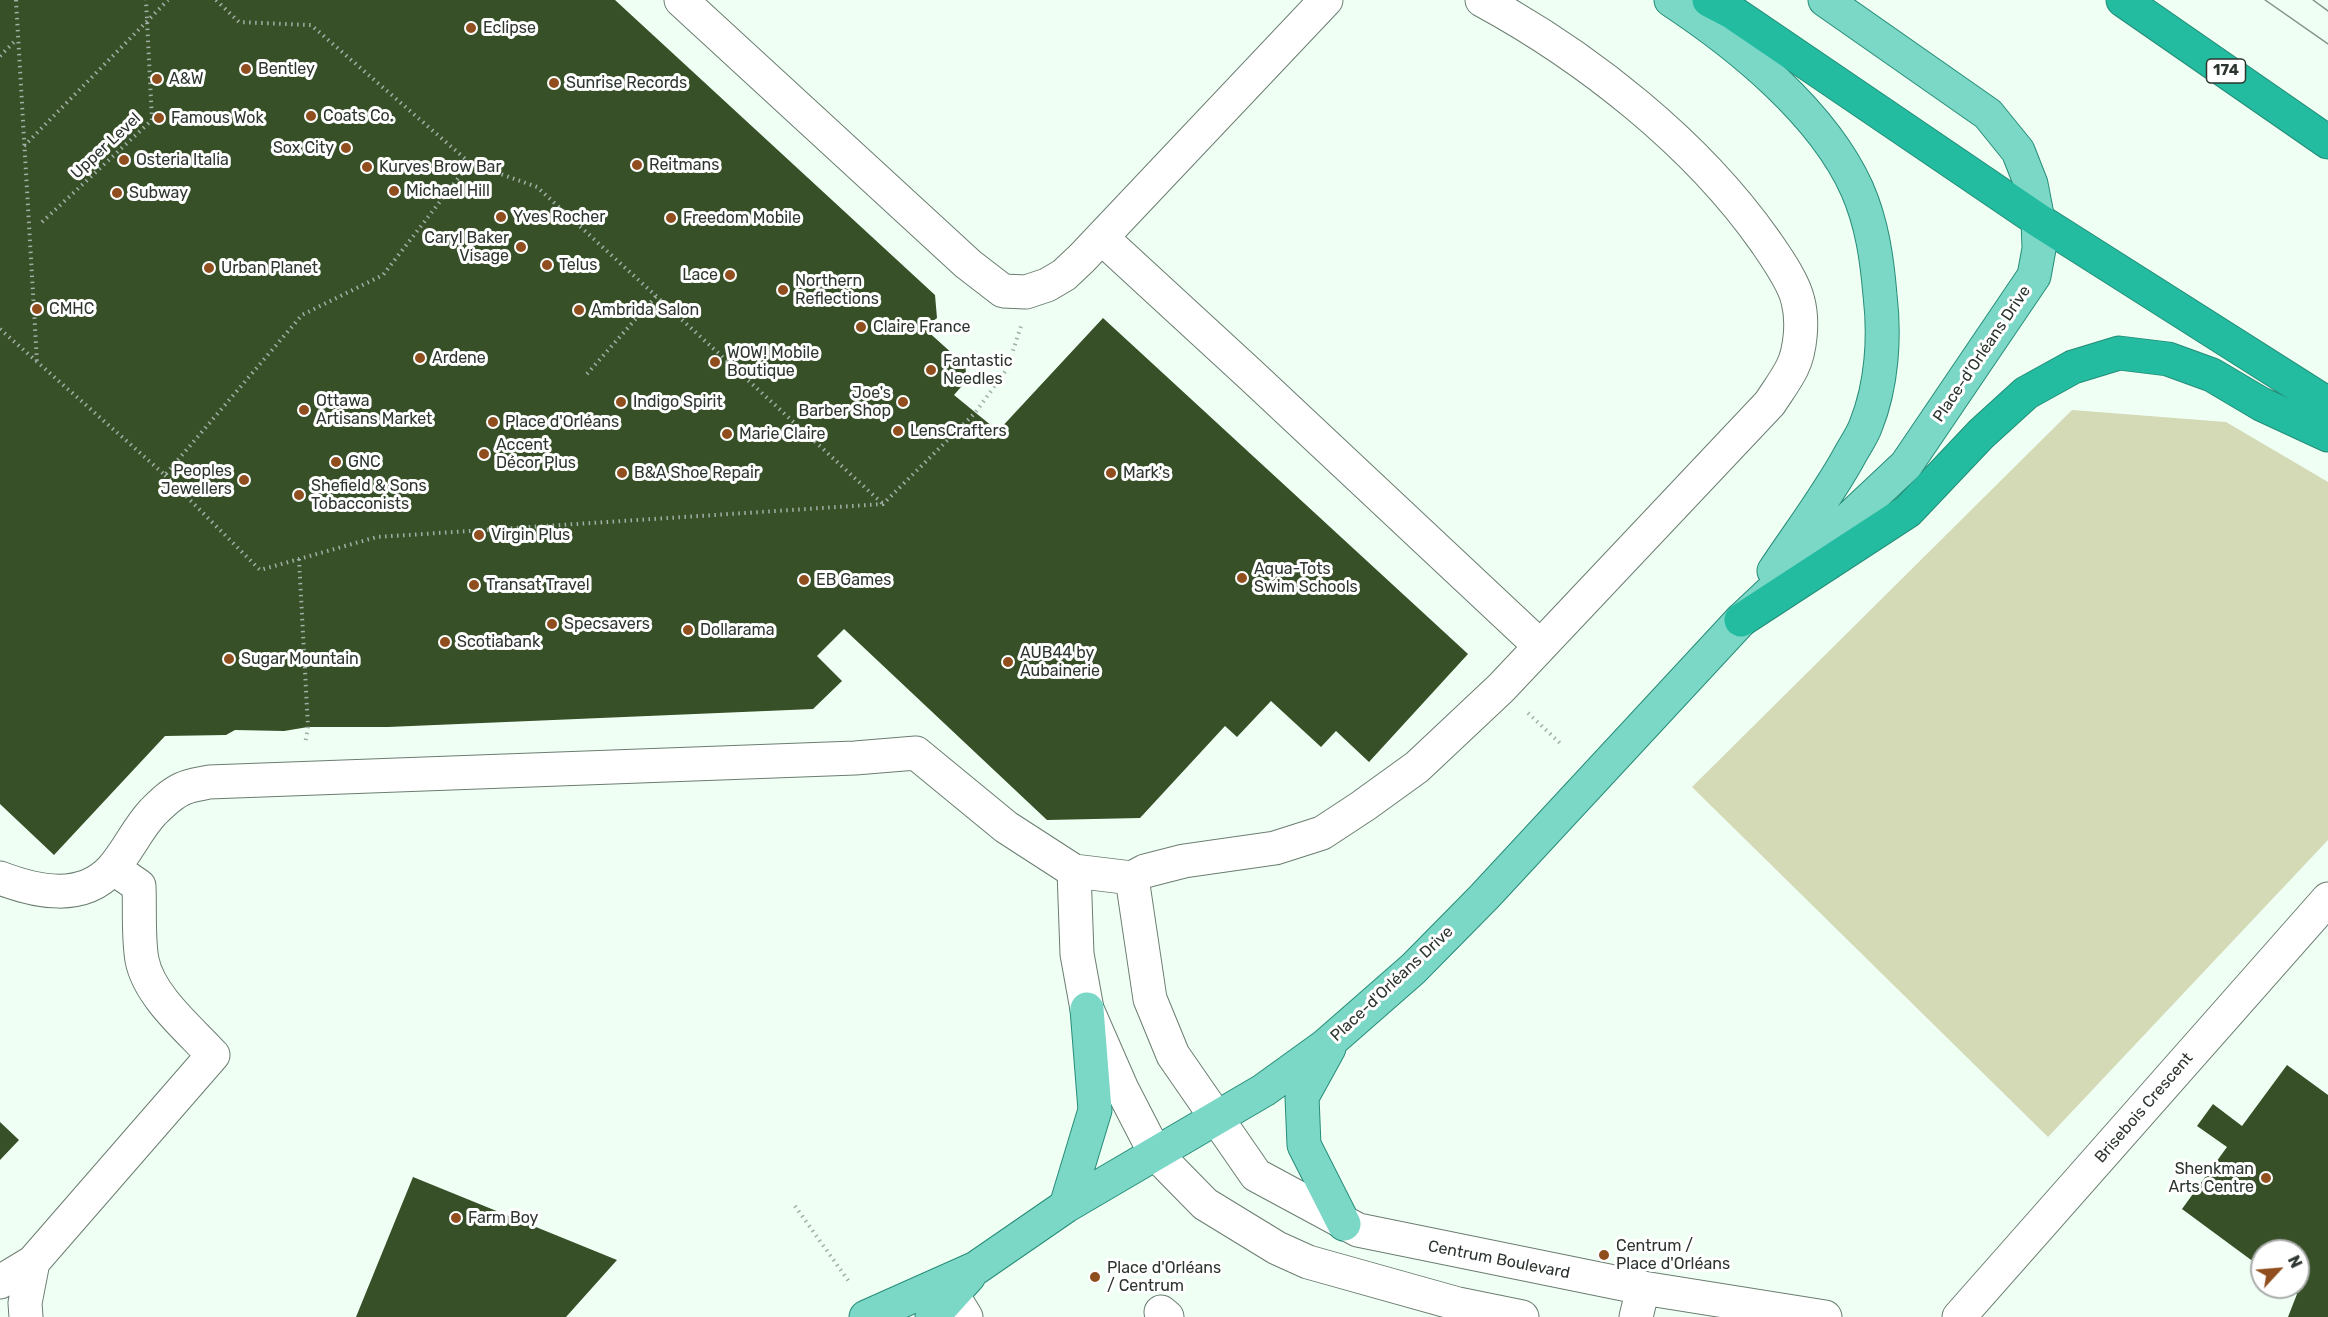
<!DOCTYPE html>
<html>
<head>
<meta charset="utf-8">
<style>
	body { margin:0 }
	#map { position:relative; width:2328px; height:1317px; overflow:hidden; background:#effff4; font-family:Rubik,sans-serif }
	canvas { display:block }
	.north { position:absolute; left:2250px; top:1239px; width:60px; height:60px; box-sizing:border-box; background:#fff; border:2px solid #abaeac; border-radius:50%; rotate:64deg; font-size:16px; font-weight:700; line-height:24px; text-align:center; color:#2d352f }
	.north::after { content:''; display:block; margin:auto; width:21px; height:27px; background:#904d1d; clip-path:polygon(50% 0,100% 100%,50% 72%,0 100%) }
</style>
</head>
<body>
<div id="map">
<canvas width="2328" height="1317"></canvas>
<div class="north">N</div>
</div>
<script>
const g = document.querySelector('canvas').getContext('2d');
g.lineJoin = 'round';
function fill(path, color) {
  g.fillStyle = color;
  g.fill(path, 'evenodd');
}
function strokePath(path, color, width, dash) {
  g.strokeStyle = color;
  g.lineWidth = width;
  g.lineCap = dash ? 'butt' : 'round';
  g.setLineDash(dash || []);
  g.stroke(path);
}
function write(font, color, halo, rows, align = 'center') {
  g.font = font + ' Rubik,sans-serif';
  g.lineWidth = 6;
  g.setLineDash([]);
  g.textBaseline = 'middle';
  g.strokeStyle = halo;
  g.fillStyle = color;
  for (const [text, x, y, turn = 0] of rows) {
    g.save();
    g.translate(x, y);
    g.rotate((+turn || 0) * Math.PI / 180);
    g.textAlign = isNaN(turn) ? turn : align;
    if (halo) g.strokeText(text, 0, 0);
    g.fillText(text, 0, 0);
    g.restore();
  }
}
const green = new Path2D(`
	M2072 410 2226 422 2328 482V840L2048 1137 1692 787Z`);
const building = new Path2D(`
	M0 0H615L935 295 937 318 924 328 965 365 967 380 954 395 998 431 1103 318 1468 654 1369 762 1336 731 1321 747 1271 701 1237 737 1225 726 1140 818 1047 820 844 629 817 656 842 681 813 709 388 727H308L284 731 235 730 226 735 165 736 54 855 0 804Z
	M2287 1065 2328 1095V1317H2288L2297 1294 2288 1287H2298V1251H2262V1268L2182 1209 2227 1147 2197 1126 2213 1104 2242 1126Z
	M0 1122 19 1140 0 1160Z
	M413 1177 617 1260 566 1317H356Z`);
const path = new Path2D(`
	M16 0 37 362
	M216 0 239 22 311 25 470 163 537 187 882 503
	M0 56 17 39
	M24 146 168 0
	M42 222 152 120 146 0
	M0 329 165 475 302 315 383 275 470 163
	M587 374 656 296
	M165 475 260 570 377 537 883 504 975 413 1007 369 1021 326
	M299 559 308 727 305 744
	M1528 713 1562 745
	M795 1206 850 1283`);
const minor = new Path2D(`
	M681 0 968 264 1003 291 1026 292 1047 285 1064 275 1082 258 1326 0
	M1102 238 1252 376 1540 646
	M1074 871 1077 954 1087 1009 1122 1089 1155 1153 1205 1204 1277 1248 1308 1262 1458 1304 1522 1317
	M0 878C37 892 82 902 112 869 128 851 137 829 153 812 161 804 171 794 182 789 190 785 200 784 209 782L855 758 916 753 1006 827 1074 871 1132 878 1145 871 1184 861 1275 848 1322 833 1363 806 1417 767 1501 688 1770 403C1777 392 1786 380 1792 368 1801 350 1803 320 1798 301 1794 282 1776 257 1765 241 1696 143 1587 57 1482 0
	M1132 878 1150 999 1173 1055 1256 1175 1358 1230 1643 1288 1825 1317
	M0 1282 33 1262 213 1055C189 1029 149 996 142 960 138 938 140 909 139 886L113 868
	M952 1294 966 1317
	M1161 1312 1167 1317
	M26 1317 25 1303 33 1262
	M1636 1317 1643 1288
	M1959 1317 2328 899`);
const major = new Path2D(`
	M1671 0C1739 45 1823 113 1857 189 1872 223 1877 259 1880 295 1885 337 1882 385 1866 425 1863 434 1856 444 1851 453 1829 494 1800 532 1774 571
	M1329 1048 1302 1097 1304 1145 1344 1224
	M1066 1206 1095 1110 1087 1009
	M866 1317 976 1268 1066 1206 1264 1090 1325 1046 1413 969 1484 897 1741 620 1906 465 2034 276 2039 249 2038 220 2031 184 2018 151 1988 114 1825 0
	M932 1317 969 1276`);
const highway = new Path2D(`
	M1709 0 1732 12 2038 220 2328 404
	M2123 0 2328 142
	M1741 620 1908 511 1981 434 2026 393 2073 367 2119 353 2168 359 2212 375 2261 404 2328 435`);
const tram = new Path2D(`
	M2265 0 2328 44
	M2313 0 2328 11`);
const markers = [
	[471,28,6,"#904d1d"],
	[246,69,6,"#904d1d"],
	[157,79,6,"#904d1d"],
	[554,83,6,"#904d1d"],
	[311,116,6,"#904d1d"],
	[159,118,6,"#904d1d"],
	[346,148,6,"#904d1d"],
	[124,160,6,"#904d1d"],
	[637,165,6,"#904d1d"],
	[367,167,6,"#904d1d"],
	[394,191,6,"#904d1d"],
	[117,193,6,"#904d1d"],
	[501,217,6,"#904d1d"],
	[671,218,6,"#904d1d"],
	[521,247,6,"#904d1d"],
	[547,265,6,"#904d1d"],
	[209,268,6,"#904d1d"],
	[730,275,6,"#904d1d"],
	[783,290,6,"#904d1d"],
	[37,309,6,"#904d1d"],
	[579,310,6,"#904d1d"],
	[861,327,6,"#904d1d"],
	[420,358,6,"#904d1d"],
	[715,362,6,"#904d1d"],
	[931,370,6,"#904d1d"],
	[621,402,6,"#904d1d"],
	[903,402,6,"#904d1d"],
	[304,410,6,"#904d1d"],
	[493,422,6,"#904d1d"],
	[898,431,6,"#904d1d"],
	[727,434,6,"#904d1d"],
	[484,454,6,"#904d1d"],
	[336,462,6,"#904d1d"],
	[622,473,6,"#904d1d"],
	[1111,473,6,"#904d1d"],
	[244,480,6,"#904d1d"],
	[299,495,6,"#904d1d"],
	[479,535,6,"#904d1d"],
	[1242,578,6,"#904d1d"],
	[804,580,6,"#904d1d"],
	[474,585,6,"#904d1d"],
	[552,624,6,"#904d1d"],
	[688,630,6,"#904d1d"],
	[445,642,6,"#904d1d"],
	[229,659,6,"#904d1d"],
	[1008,662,6,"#904d1d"],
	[2266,1178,6,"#904d1d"],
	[456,1218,6,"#904d1d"],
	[1604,1255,6,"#904d1d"],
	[1095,1277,6,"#904d1d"]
];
const shields = [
	[2226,71,39]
];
const shieldNames = [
	["174",2226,71]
];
const poiNames = [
	["Eclipse",483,28],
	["Bentley",258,69],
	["A&W",169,79],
	["Sunrise Records",566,83],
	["Coats Co.",323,116],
	["Famous Wok",171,118],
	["Sox City",334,148,"right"],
	["Osteria Italia",136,160],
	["Reitmans",649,165],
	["Kurves Brow Bar",379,167],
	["Michael Hill",406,191],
	["Subway",129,193],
	["Yves Rocher",513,217],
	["Freedom Mobile",683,218],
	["Caryl Baker",509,238,"right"],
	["Visage",509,256,"right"],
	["Telus",559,265],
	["Urban Planet",221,268],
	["Lace",718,275,"right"],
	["Northern",795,281],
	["Reflections",795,299],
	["CMHC",49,309],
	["Ambrida Salon",591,310],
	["Claire France",873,327],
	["WOW! Mobile",727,353],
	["Boutique",727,371],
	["Ardene",432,358],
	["Fantastic",943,361],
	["Needles",943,379],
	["Joe's",891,393,"right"],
	["Barber Shop",891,411,"right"],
	["Ottawa",316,401],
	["Artisans Market",316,419],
	["Indigo Spirit",633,402],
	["Place d'Orléans",505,422],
	["LensCrafters",910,431],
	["Marie Claire",739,434],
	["Accent",496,445],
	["Décor Plus",496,463],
	["GNC",348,462],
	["Peoples",232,471,"right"],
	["Jewellers",232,489,"right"],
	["B&A Shoe Repair",634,473],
	["Mark's",1123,473],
	["Shefield & Sons",311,486],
	["Tobacconists",311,504],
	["Virgin Plus",491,535],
	["Aqua-Tots",1254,569],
	["Swim Schools",1254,587],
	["EB Games",816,580],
	["Transat Travel",486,585],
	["Specsavers",564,624],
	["Dollarama",700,630],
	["Scotiabank",457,642],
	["AUB44 by",1020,653],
	["Aubainerie",1020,671],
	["Sugar Mountain",241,659],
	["Shenkman",2254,1169,"right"],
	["Arts Centre",2254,1187,"right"],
	["Farm Boy",468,1218],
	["Centrum /",1616,1246],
	["Place d'Orléans",1616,1264],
	["Place d'Orléans",1107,1268],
	["/ Centrum",1107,1286]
];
const streetNames = [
	["Upper Level",106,146,-43],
	["Place-d'Orléans Drive",1982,354,-56],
	["Place-d'Orléans Drive",1392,984,-43],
	["Brisebois Crescent",2144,1108,-49],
	["Centrum Boulevard",1499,1260,11]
];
fill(green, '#d4d9b6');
fill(building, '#375027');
strokePath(minor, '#6b7d70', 35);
strokePath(major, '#268d78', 35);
strokePath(highway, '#268d78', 35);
strokePath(path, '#a2afa6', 4, [1.5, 4.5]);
strokePath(minor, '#fff', 33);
strokePath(major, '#7bd7c6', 33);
strokePath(highway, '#23bca0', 33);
strokePath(tram, '#86928a', 1.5);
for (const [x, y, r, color] of markers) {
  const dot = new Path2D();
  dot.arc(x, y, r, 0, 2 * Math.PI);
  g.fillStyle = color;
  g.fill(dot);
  strokePath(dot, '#fff', 2);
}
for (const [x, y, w] of shields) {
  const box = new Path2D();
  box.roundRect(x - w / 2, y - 12, w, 24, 4.5);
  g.fillStyle = '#fff';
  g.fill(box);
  strokePath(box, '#2d352f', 1.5);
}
write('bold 15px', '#2d352f', null, shieldNames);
write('16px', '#2d352f', '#fff', poiNames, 'left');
write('16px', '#2d352f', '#fff', streetNames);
</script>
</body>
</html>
